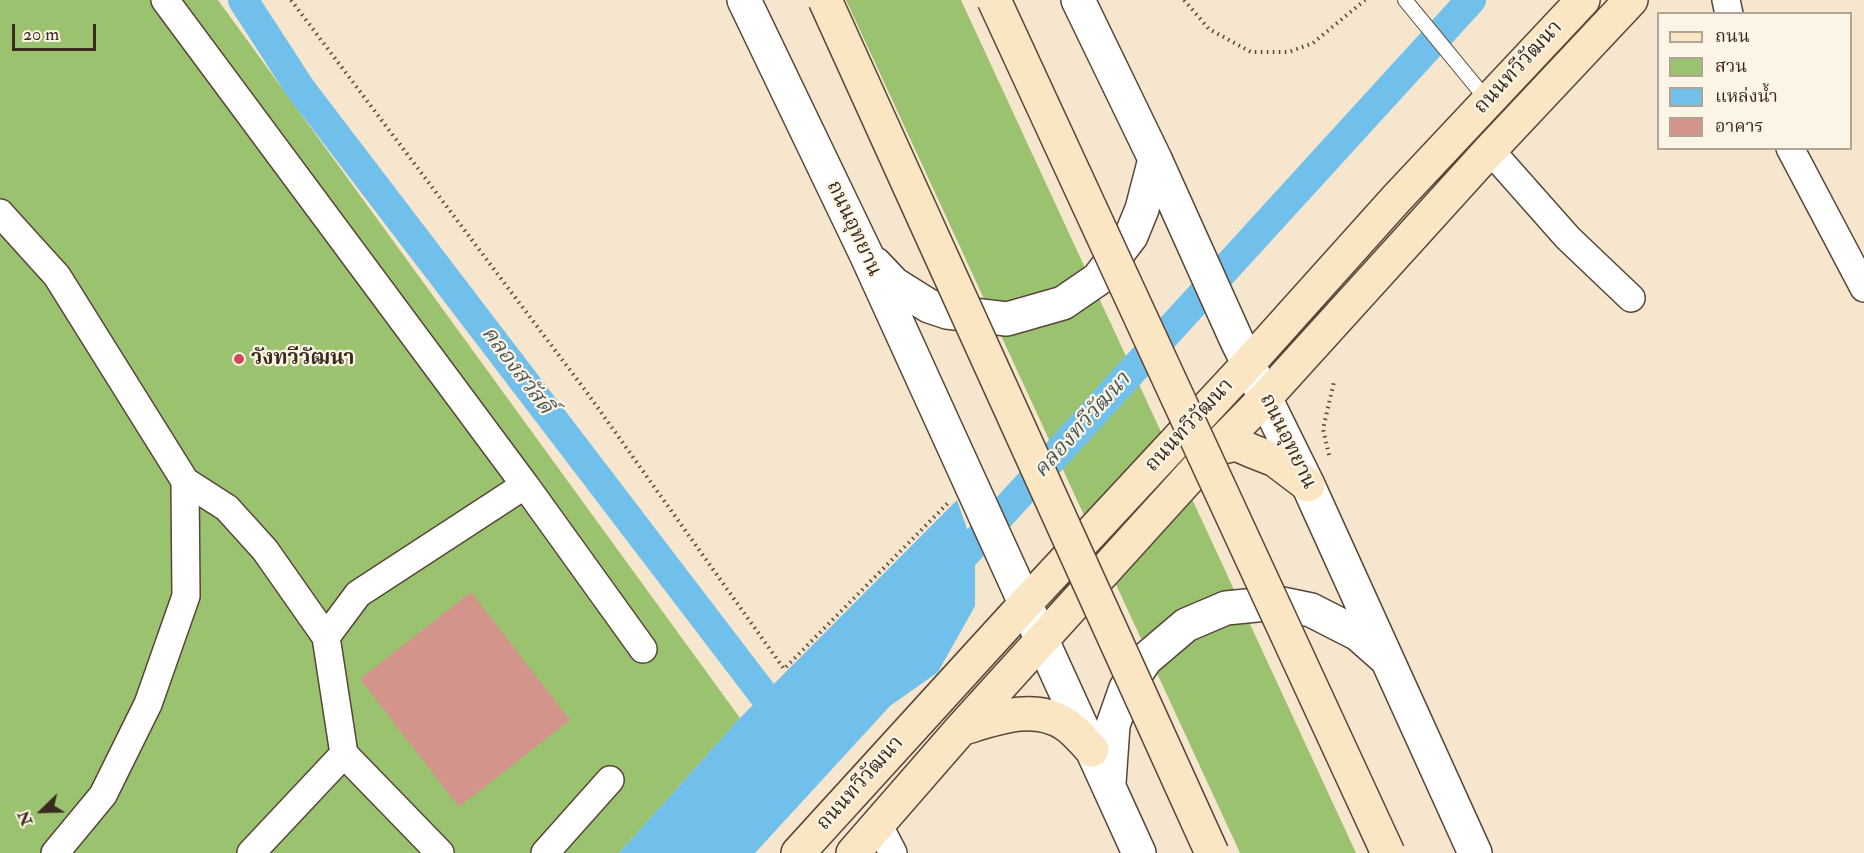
<!DOCTYPE html>
<html>
<head>
<meta charset="utf-8">
<style>
	body { margin:0 }
	#map { position:relative; width:1864px; height:853px; overflow:hidden; background:#f7e6ce; font-family:"IM FELL Double Pica","Noto Serif Thai",serif }
	canvas { display:block }
	.legend { position:absolute; left:1657px; top:12px; width:195px; height:138px; box-sizing:border-box; background:#fcf5e5; border:2px solid #afa495; margin:0; padding:8px 10px; list-style:none; font-size:18px; color:#3b2a1e }
	.legend li { display:flex; align-items:center; gap:12px; height:30px }
	.legend b { width:30px; border:2px solid #afa495 }
	.north { position:absolute; left:12px; top:781px; width:60px; height:60px; -webkit-text-stroke:4px #fcf5e5; paint-order:stroke; rotate:247deg; font-size:16px; font-weight:700; line-height:24px; text-align:center; color:#3b2a1e }
	.north::after { content:''; display:block; margin:auto; width:21px; height:27px; background:#3b2a1e; clip-path:polygon(50% 0,100% 100%,50% 72%,0 100%) }
	.scale { position:absolute; left:12px; top:24px; width:84px; height:27px; box-sizing:border-box; border:3px solid #3b2a1e; border-top:0; padding-left:8px; font-size:18px; line-height:21px; white-space:nowrap; color:#3b2a1e; -webkit-text-stroke:4px #fcf5e5; paint-order:stroke }
</style>
</head>
<body>
<div id="map">
<canvas width="1864" height="853"></canvas>
<ul class="legend">
<li><b style="height:8px;background:#fbe6c4"></b>ถนน</li>
<li><b style="height:16px;background:#9bc36f"></b>สวน</li>
<li><b style="height:16px;background:#71bfeb"></b>แหล่งน้ำ</li>
<li><b style="height:16px;background:#d2948b"></b>อาคาร</li>
</ul>
<div class="north">N</div>
<div class="scale">20 m</div>
</div>
<script>
const g = document.querySelector('canvas').getContext('2d');
g.lineJoin = 'round';
function fill(path, color) {
  g.fillStyle = color;
  g.fill(path, 'evenodd');
}
function strokePath(path, color, width, dash) {
  g.strokeStyle = color;
  g.lineWidth = width;
  g.lineCap = dash ? 'butt' : 'round';
  g.setLineDash(dash || []);
  g.stroke(path);
}
function write(font, color, halo, rows, align = 'center') {
  g.font = font + ' "IM FELL Double Pica","Noto Serif Thai",serif';
  g.lineWidth = 4.5;
  g.setLineDash([]);
  g.textBaseline = 'middle';
  g.strokeStyle = halo;
  g.fillStyle = color;
  for (const [text, x, y, turn = 0] of rows) {
    g.save();
    g.translate(x, y);
    g.rotate((+turn || 0) * Math.PI / 180);
    g.textAlign = isNaN(turn) ? turn : align;
    if (halo) g.strokeText(text, 0, 0);
    g.fillText(text, 0, 0);
    g.restore();
  }
}
const green = new Path2D(`
	M0 0H218L740 718 619 853H0Z
	M846 0H961L1356 853H1240Z`);
const water = new Path2D(`
	M957 500 975 552V606L938 672 890 706 755 853H619L740 718Z`);
const canal = new Path2D(`
	M243 0 300 88 788 727
	M945 576 1471 0`);
const building = new Path2D(`
	M471 592 570 720 459 807 360 679Z`);
const path = new Path2D(`
	M291 0 588 394 784 669 948 503
	M1184 0 1209 29 1251 52H1289L1313 43 1365 0
	M1329 455 1323 429 1334 382`);
const service = new Path2D(`
	M1405 0 1488 101`);
const minor = new Path2D(`
	M165 0 525 485 358 594 326 637 344 754 440 853
	M1726 0 1729 14
	M1790 148 1864 288
	M1490 150 1568 238 1631 298
	M0 213 57 276 185 481 186 596 148 704 103 795 55 853
	M185 481 227 508 265 550 326 637
	M525 485 643 649
	M878 824 893 853
	M251 853 344 754
	M545 853 610 780`);
const tertiary = new Path2D(`
	M744 0 866 254 1139 853
	M1078 0 1155 159 1237 341 1308 485 1475 853
	M875 264 894 284 929 306 947 312 1007 319 1063 303 1098 279 1131 236 1142 209 1155 159
	M1109 783 1113 725 1126 688 1146 659 1186 625 1226 608 1277 603 1311 610 1358 634 1384 657`);
const secondary = new Path2D(`
	M1215 449 1236 444 1252 451 1275 460 1308 485
	M961 729C994 719 1033 703 1065 724 1075 730 1084 742 1092 750
	M798 853 1026 603 1248 364 1397 198 1583 0
	M853 853 961 729 1215 449 1266 397 1490 150 1631 0`);
const secondaryBridge = new Path2D(`
	M825 0 1212 853
	M994 0 1388 853`);
const markers = [
	[239,359,6,"#d1495b"]
];
const streetNames = [
	["ถนนทวีวัฒนา",1519,68,-47],
	["ถนนอุทยาน",853,229,65],
	["ถนนทวีวัฒนา",1190,426,-47],
	["ถนนอุทยาน",1287,442,64],
	["ถนนทวีวัฒนา",861,784,-48]
];
const poiNames = [
	["วังทวีวัฒนา",251,359]
];
const waterNames = [
	["คลองสวัสดิ์",516,371,53],
	["คลองทวีวัฒนา",1083,426,-48]
];
fill(green, '#9bc36f');
fill(water, '#71bfeb');
strokePath(canal, '#71bfeb', 30);
fill(building, '#d2948b');
strokePath(service, '#574638', 16);
strokePath(minor, '#574638', 30);
strokePath(tertiary, '#574638', 36);
strokePath(secondary, '#574638', 36);
strokePath(path, '#574638', 4, [1.5, 4.5]);
strokePath(service, '#fff', 14);
strokePath(minor, '#fff', 27);
strokePath(tertiary, '#fff', 33);
strokePath(secondary, '#fbe6c4', 33);
strokePath(secondaryBridge, '#574638', 36, []);
strokePath(secondaryBridge, '#fbe6c4', 33);
for (const [x, y, r, color] of markers) {
  const dot = new Path2D();
  dot.arc(x, y, r, 0, 2 * Math.PI);
  g.fillStyle = color;
  g.fill(dot);
  strokePath(dot, '#fcf5e5', 2);
}
write('21px', '#3b2a1e', '#fcf5e5', streetNames);
write('bold 21px', '#3b2a1e', '#fcf5e5', poiNames, 'left');
write('italic 22px', '#4b575c', '#fcf5e5', waterNames);
</script>
</body>
</html>
